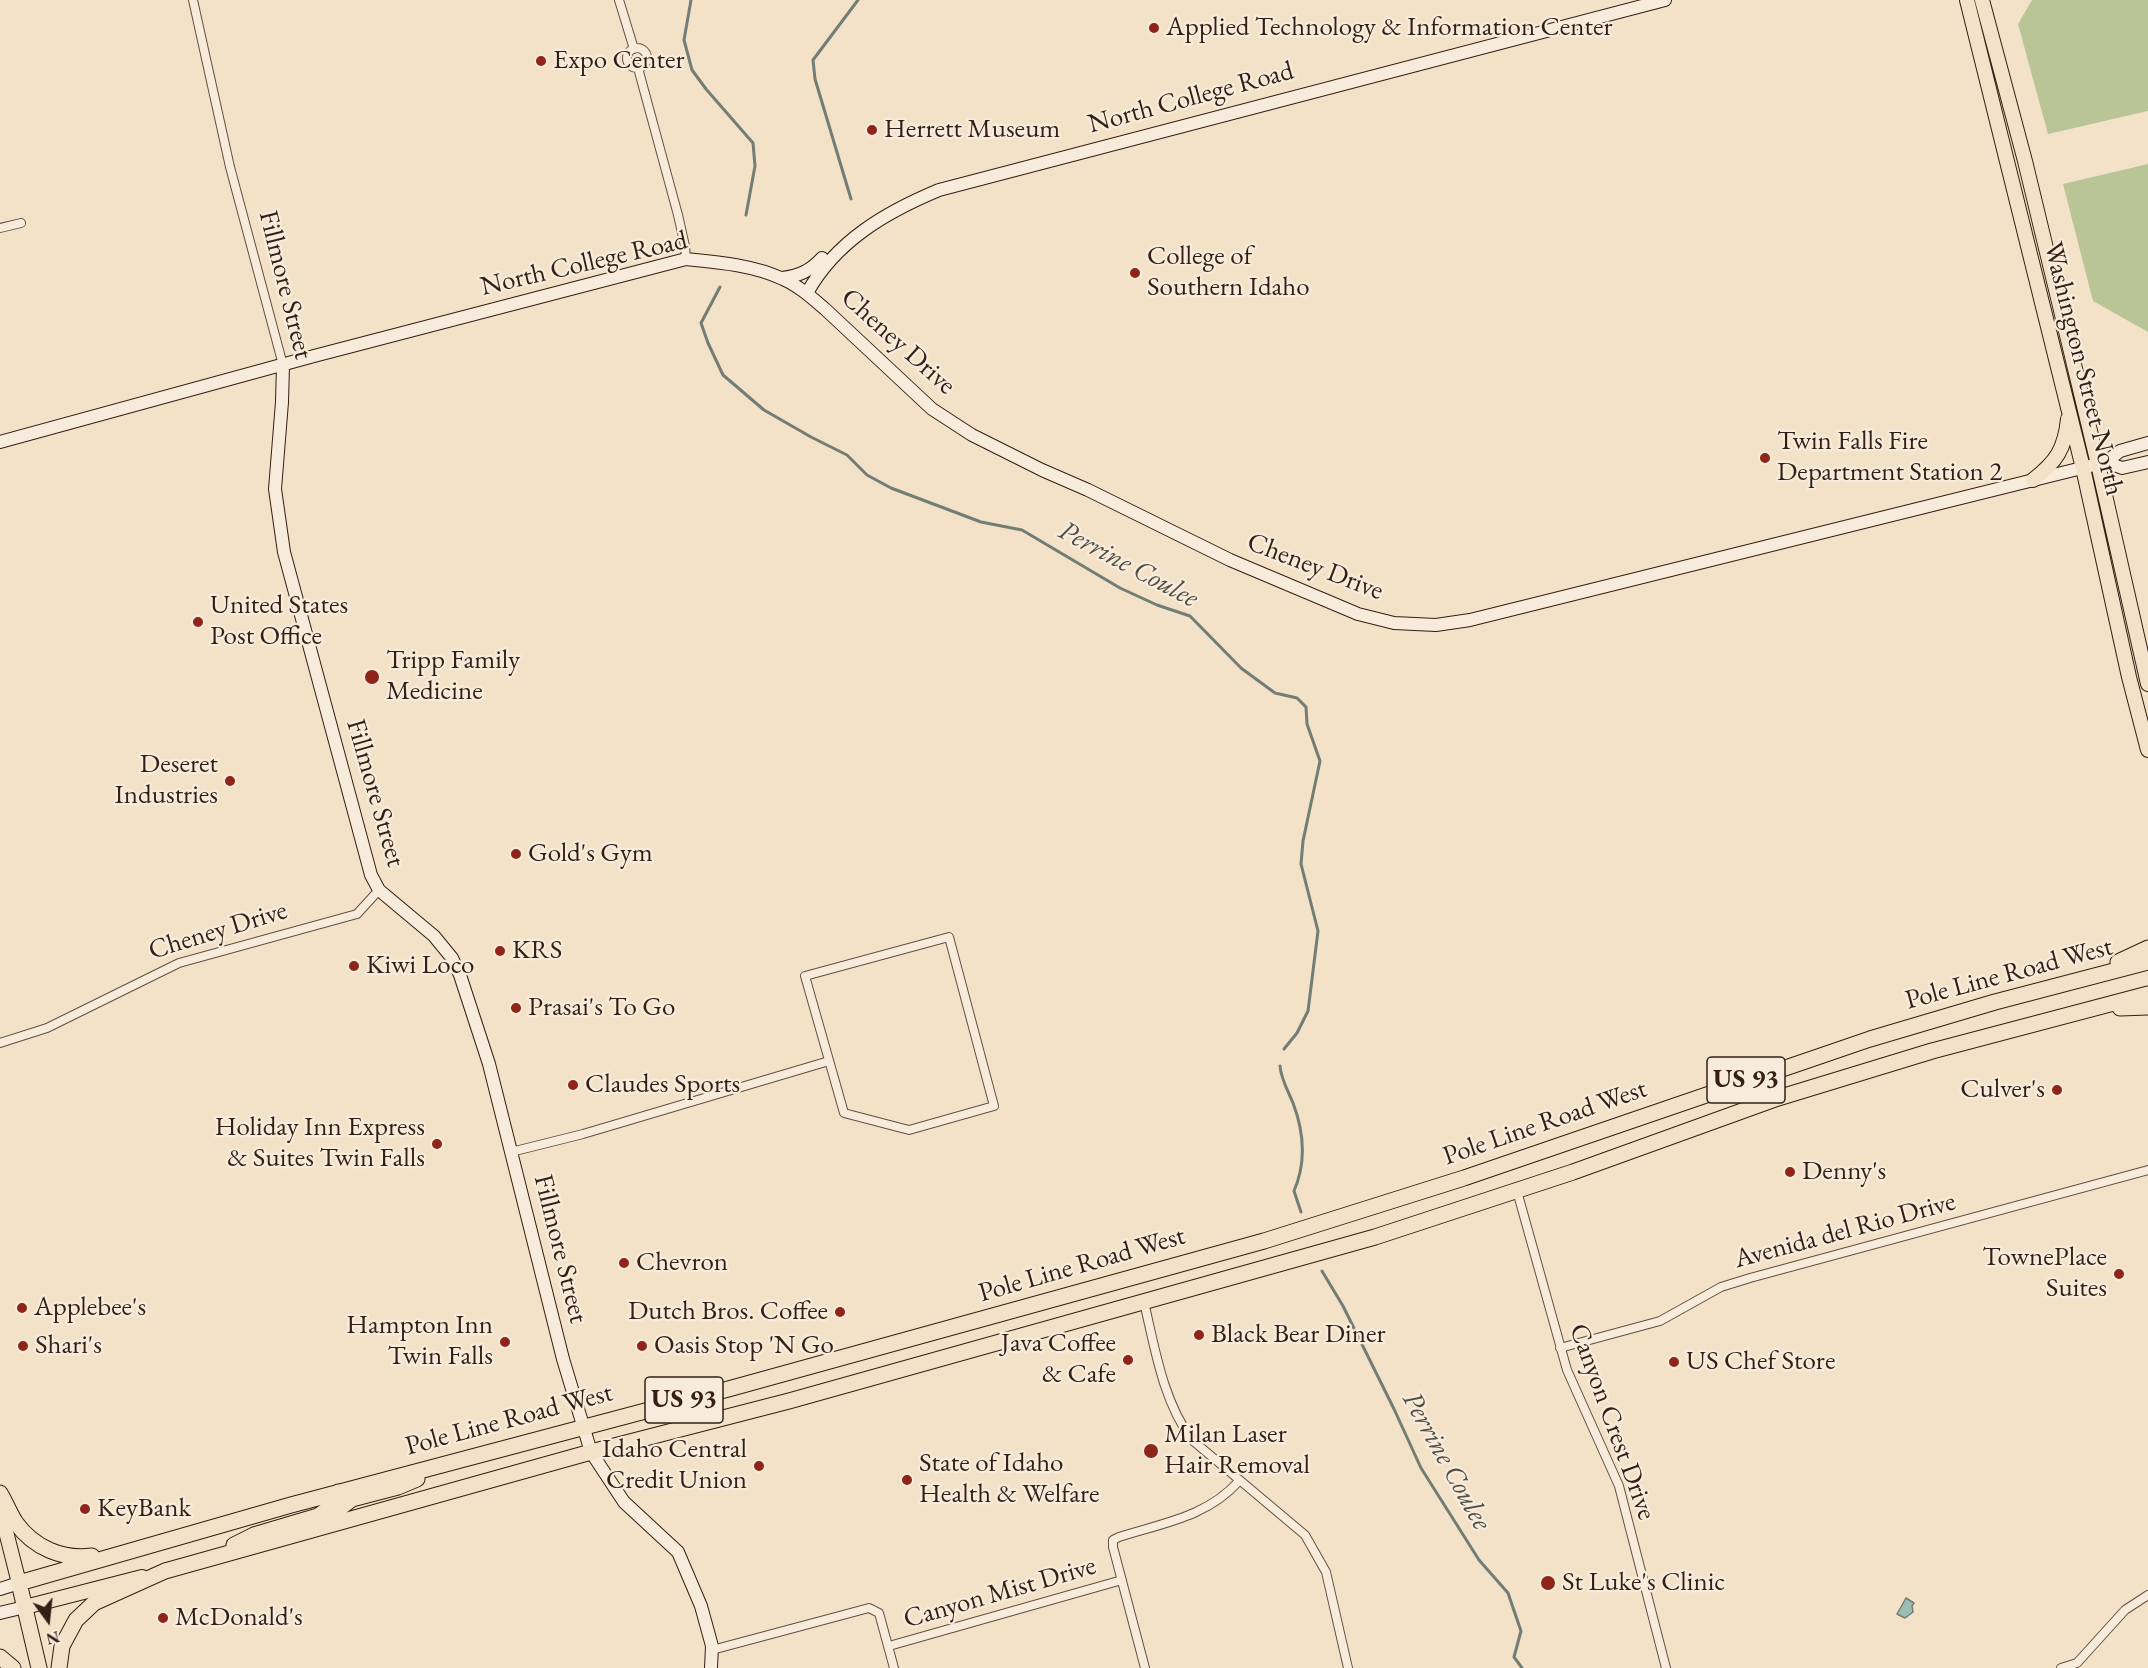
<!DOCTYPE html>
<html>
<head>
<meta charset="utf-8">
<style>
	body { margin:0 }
	#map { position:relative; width:2148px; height:1668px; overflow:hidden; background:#f3e2c7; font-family:"EB Garamond",serif }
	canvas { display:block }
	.north { position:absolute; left:18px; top:1590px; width:60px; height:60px; -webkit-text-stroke:4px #f7ecdb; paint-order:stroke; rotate:165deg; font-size:16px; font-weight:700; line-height:24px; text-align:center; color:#341e15 }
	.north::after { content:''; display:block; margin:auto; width:21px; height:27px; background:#341e15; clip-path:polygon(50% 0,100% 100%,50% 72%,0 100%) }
</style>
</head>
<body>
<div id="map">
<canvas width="2148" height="1668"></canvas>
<div class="north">N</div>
</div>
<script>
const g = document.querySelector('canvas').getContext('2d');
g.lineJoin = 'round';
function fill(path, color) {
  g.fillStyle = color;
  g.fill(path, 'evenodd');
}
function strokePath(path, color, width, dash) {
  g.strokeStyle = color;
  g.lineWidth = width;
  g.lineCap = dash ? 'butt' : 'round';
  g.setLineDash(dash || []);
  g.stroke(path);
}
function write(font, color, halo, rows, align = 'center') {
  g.font = font + ' "EB Garamond",serif';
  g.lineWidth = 4.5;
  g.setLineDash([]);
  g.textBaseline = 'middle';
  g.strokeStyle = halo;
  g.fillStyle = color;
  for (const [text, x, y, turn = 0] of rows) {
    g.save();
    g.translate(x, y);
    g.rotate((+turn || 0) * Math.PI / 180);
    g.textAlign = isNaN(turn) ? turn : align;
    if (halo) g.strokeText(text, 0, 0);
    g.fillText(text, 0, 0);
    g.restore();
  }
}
const green = new Path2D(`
	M2032 0H2148V111L2048 134 2018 24Z
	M2148 164V332L2093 301 2063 184Z`);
const water = new Path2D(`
	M1906 1598 1914 1603 1912 1606 1913 1612 1905 1618 1897 1614Z`);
const stream = new Path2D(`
	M691 0 684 40 692 70 706 89 753 143 755 166 746 215
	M851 199 815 79 813 60 858 0
	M720 287 701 323 708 343 723 375 764 410 811 437 847 455 867 475 891 488 981 522 1022 530 1120 588 1157 605 1190 616 1241 668 1275 693 1297 698 1306 707 1307 724 1320 761 1303 841 1301 864 1318 931 1308 1011 1297 1033 1284 1049
	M1280 1066C1281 1079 1288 1091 1293 1103 1304 1132 1307 1161 1294 1191L1301 1212
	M1322 1271 1343 1306 1394 1409 1421 1468 1479 1560 1508 1593 1521 1631 1514 1657 1522 1668`);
const street = new Path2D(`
	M193 0 230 167 283 365
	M619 0 634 49
	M627 58a10 10 0 1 1 20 0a10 10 0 1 1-20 0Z
	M638 68 678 215 685 246 686 259
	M0 228 21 223
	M949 937 994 1106 909 1130 844 1113 805 976Z
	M0 1043 47 1028 179 963 357 914 379 890
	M511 1152 583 1134 829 1061
	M1517 1191 1567 1370 1619 1486 1666 1668
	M1144 1302C1155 1349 1163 1401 1192 1440L1305 1535 1326 1572 1348 1668
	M1560 1348 1660 1321 1721 1287 1750 1278 2148 1170
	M889 1646 1122 1580
	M712 1650 869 1608 879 1613 894 1668
	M1145 1668 1113 1547V1540L1119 1537C1163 1523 1207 1517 1239 1481
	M2061 1668 2077 1663 2125 1610 2148 1595`);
const secondary = new Path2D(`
	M782 278C799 276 810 271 822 258
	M807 293C836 241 886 212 939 190L1665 0
	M283 365 282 402 275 489 284 552 371 875 379 890 434 936 452 958 460 975 489 1064 563 1359 591 1452 624 1502 678 1552 701 1606 712 1646 711 1668
	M0 442 314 356 686 259C717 262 754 265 783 279 799 286 812 298 825 309L932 409 972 435 1042 470 1088 490 1230 560 1358 614 1394 623 1436 625 1470 620 2106 462 2120 451 2148 443
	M2106 462 2122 468 2148 462
	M0 1589 19 1583
	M0 1613 25 1607`);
const primary = new Path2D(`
	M1967 0 2083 468 2129 677 2148 750
	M1982 0 2025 161 2098 464 2148 684
	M2033 480C2056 462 2065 449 2068 419
	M0 1508 19 1583
	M25 1607 142 1577`);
const highway = new Path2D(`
	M2118 962 2148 948
	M2120 1008 2148 1007
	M0 1493C6 1503 10 1514 16 1523 34 1548 63 1560 92 1556
	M334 1523 340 1508 352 1499 398 1487 417 1479
	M234 1545 254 1535 318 1516 331 1507 338 1492
	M0 1657 13 1668
	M39 1668 19 1583 291 1505 732 1388 1264 1241 1464 1178 1870 1039 1995 1002 2148 962
	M59 1668 62 1646 76 1620 94 1603 165 1571 591 1452 789 1401 1375 1237 1573 1172 1778 1098 1932 1051 2148 994`);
const markers = [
	[1154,28,6,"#8f2418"],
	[541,61,6,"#8f2418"],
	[872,130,6,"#8f2418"],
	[1135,273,6,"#8f2418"],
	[1765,458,6,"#8f2418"],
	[198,622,6,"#8f2418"],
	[372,677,8,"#8f2418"],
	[230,781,6,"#8f2418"],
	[516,854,6,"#8f2418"],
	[500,951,6,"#8f2418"],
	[354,966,6,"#8f2418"],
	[516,1008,6,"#8f2418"],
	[573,1085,6,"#8f2418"],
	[2057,1090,6,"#8f2418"],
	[437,1144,6,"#8f2418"],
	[1790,1172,6,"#8f2418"],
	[624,1263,6,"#8f2418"],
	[2119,1274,6,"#8f2418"],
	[22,1308,6,"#8f2418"],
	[840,1312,6,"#8f2418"],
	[1199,1335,6,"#8f2418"],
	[505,1342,6,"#8f2418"],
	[23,1346,6,"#8f2418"],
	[642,1346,6,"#8f2418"],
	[1128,1360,6,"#8f2418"],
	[1674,1362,6,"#8f2418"],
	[1151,1451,8,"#8f2418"],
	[759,1466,6,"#8f2418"],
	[907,1480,6,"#8f2418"],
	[85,1509,6,"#8f2418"],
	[1548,1583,8,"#8f2418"],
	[163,1618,6,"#8f2418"]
];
const shields = [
	[1746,1080,78],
	[684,1400,78]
];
const shieldNames = [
	["US 93",1746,1080],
	["US 93",684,1400]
];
const poiNames = [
	["Applied Technology & Information Center",1166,28],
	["Expo Center",553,61],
	["Herrett Museum",884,130],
	["College of",1147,257],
	["Southern Idaho",1147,288],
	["Twin Falls Fire",1777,442],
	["Department Station 2",1777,473],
	["United States",210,606],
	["Post Office",210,637],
	["Tripp Family",386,661],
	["Medicine",386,692],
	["Deseret",218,765,"right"],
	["Industries",218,796,"right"],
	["Gold's Gym",528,854],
	["KRS",512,951],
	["Kiwi Loco",366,966],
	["Prasai's To Go",528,1008],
	["Claudes Sports",585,1085],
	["Culver's",2045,1090,"right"],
	["Holiday Inn Express",425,1128,"right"],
	["& Suites Twin Falls",425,1159,"right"],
	["Denny's",1802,1172],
	["TownePlace",2107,1258,"right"],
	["Suites",2107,1289,"right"],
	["Chevron",636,1263],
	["Applebee's",34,1308],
	["Dutch Bros. Coffee",828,1312,"right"],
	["Hampton Inn",493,1326,"right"],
	["Twin Falls",493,1357,"right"],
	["Black Bear Diner",1211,1335],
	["Java Coffee",1116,1344,"right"],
	["& Cafe",1116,1375,"right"],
	["Shari's",35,1346],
	["Oasis Stop 'N Go",654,1346],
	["US Chef Store",1686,1362],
	["Milan Laser",1164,1435],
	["Hair Removal",1164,1466],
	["Idaho Central",747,1450,"right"],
	["Credit Union",747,1481,"right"],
	["State of Idaho",919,1464],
	["Health & Welfare",919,1495],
	["KeyBank",97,1509],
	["St Luke's Clinic",1562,1583],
	["McDonald's",175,1618]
];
const streetNames = [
	["North College Road",1191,98,-15],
	["North College Road",584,264,-13],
	["Fillmore Street",285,285,76],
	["Cheney Drive",898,342,42],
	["Washington Street North",2083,369,76],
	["Cheney Drive",1315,567,21],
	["Fillmore Street",375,793,74],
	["Cheney Drive",218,931,-17],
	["Pole Line Road West",2009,974,-15],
	["Pole Line Road West",1545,1123,-19],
	["Avenida del Rio Drive",1845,1231,-15],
	["Fillmore Street",560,1249,76],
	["Pole Line Road West",1082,1265,-16],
	["Pole Line Road West",509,1420,-15],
	["Canyon Crest Drive",1612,1422,70],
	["Canyon Mist Drive",1000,1593,-16]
];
const waterNames = [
	["Perrine Coulee",1128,565,28],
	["Perrine Coulee",1446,1461,61]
];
fill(green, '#b9c497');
fill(water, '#9bbdb6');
strokePath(water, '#727d76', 1.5);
strokePath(stream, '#727d76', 3);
strokePath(street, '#644f42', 10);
strokePath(secondary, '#341e15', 14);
strokePath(primary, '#341e15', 16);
strokePath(highway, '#341e15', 17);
strokePath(street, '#f7ecdb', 8);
strokePath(secondary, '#f7ecdb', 12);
strokePath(primary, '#f3e2c7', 14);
strokePath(highway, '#f3e2c7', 15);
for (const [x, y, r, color] of markers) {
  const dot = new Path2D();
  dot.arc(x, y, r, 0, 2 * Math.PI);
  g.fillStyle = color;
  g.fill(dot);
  strokePath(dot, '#f7ecdb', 2);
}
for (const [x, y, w] of shields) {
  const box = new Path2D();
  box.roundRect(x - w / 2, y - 23, w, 46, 4.5);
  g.fillStyle = '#f7ecdb';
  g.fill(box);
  strokePath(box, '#341e15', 1.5);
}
write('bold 26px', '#341e15', null, shieldNames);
write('27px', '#341e15', '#f7ecdb', poiNames, 'left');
write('27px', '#341e15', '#f7ecdb', streetNames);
write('italic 28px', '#534e45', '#f7ecdb', waterNames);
</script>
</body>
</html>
